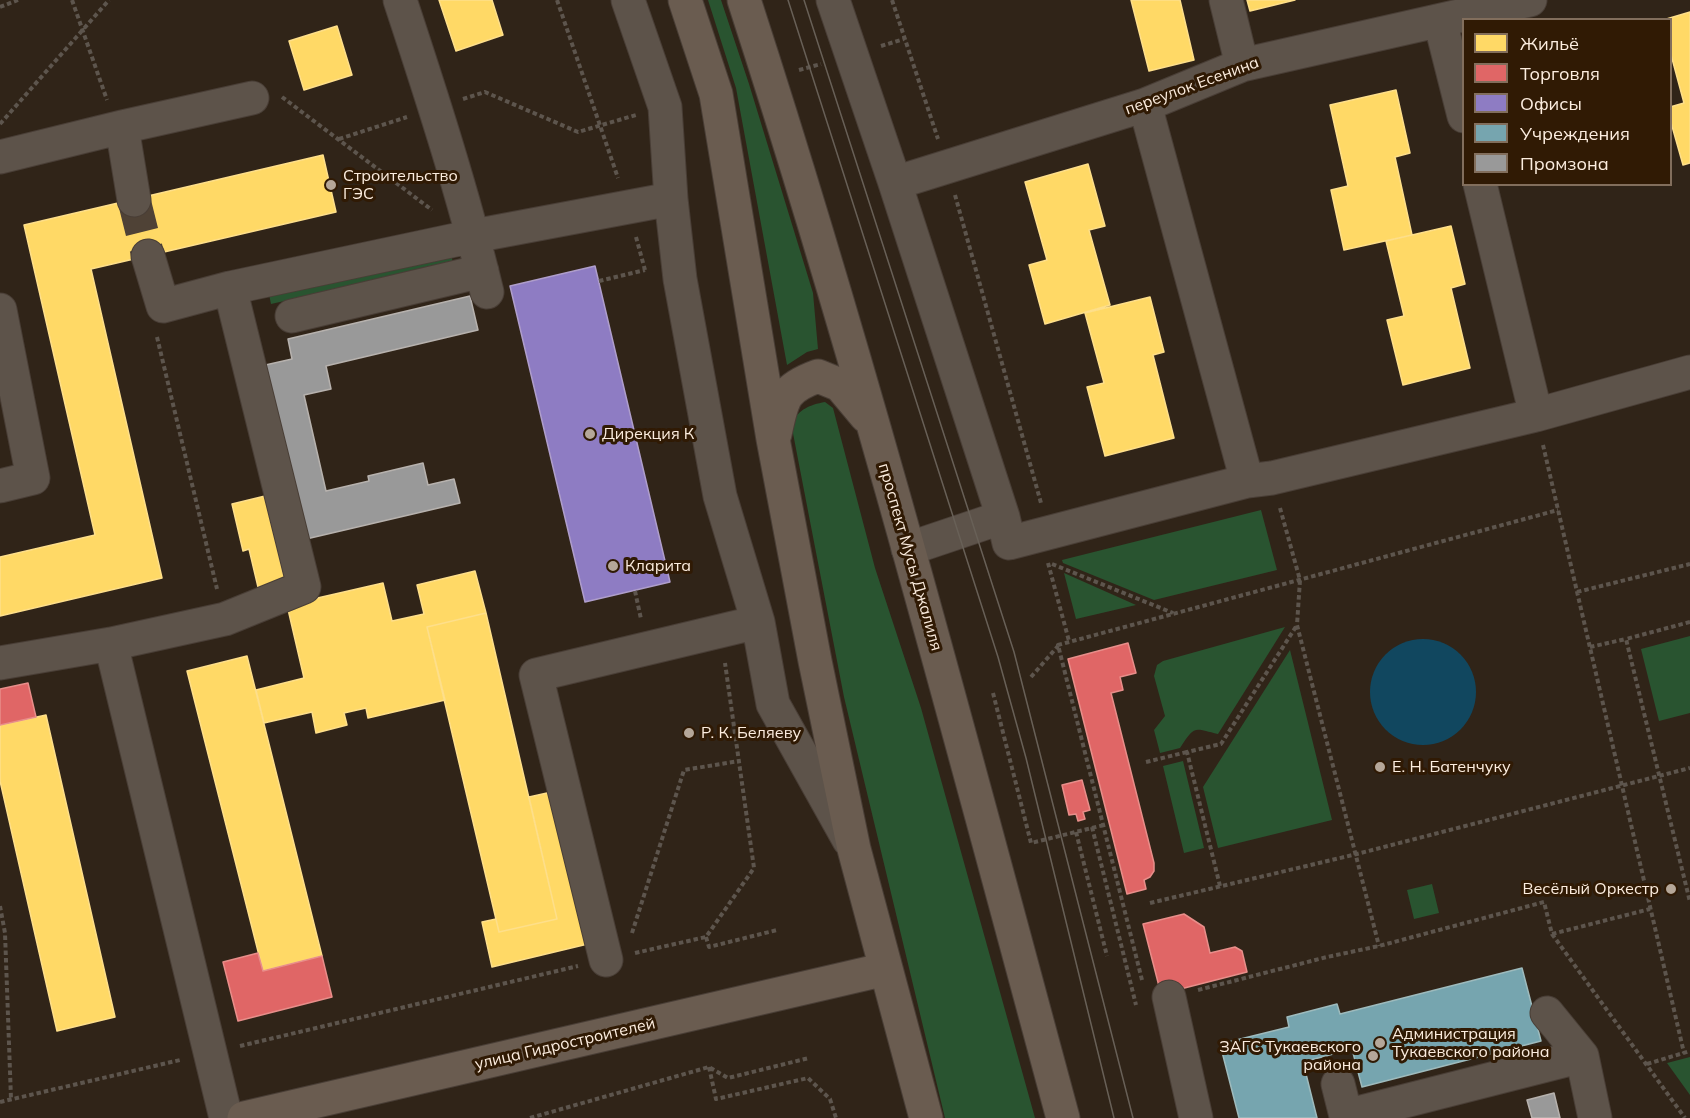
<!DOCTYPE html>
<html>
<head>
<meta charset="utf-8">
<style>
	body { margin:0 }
	#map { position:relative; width:1690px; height:1118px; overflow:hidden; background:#302418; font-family:Mulish,sans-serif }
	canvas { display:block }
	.legend { position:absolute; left:1462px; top:18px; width:210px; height:168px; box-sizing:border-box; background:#301a04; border:2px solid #826e5c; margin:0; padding:8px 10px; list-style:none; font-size:18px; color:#fceddf }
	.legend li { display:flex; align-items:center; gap:12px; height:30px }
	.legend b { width:30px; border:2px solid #826e5c }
</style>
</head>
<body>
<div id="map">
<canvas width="1690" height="1118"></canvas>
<ul class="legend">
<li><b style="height:16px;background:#ffd966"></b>Жильё</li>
<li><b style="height:16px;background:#e06666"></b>Торговля</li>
<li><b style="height:16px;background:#8e7cc3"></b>Офисы</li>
<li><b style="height:16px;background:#76a5af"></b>Учреждения</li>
<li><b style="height:16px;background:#999"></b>Промзона</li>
</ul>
</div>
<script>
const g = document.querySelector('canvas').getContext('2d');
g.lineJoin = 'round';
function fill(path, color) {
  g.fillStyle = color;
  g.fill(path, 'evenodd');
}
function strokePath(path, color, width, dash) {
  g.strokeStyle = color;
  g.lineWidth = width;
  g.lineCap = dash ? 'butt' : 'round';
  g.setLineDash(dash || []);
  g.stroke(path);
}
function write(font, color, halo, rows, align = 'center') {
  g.font = font + ' Mulish,sans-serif';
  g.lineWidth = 6;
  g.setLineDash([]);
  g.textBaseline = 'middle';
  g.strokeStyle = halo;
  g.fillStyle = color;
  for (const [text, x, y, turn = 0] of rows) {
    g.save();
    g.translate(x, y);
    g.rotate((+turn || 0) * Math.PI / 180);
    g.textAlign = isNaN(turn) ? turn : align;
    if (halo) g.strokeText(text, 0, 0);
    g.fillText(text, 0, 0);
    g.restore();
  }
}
const green = new Path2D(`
	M708 0H721L749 84 813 293 818 349 807 352 787 365 736 88Z
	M451 253 453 263 271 304 269 294Z
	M825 402 833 408 875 568 921 708 1035 1118H945L844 697 791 423C800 409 809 405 825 402Z
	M1261 510 1277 570 1154 600 1063 563 1062 560Z
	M1064 573 1136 605 1076 619Z
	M1285 627 1218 734C1193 728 1195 725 1180 748L1160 753 1154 730 1165 716 1154 676 1157 665 1163 661Z
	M1690 636V713L1659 721 1641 649Z
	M1290 650 1332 820 1218 848 1203 787Z
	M1183 761 1204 848 1184 853 1163 766Z
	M1432 884 1439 913 1414 919 1407 890Z
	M1690 1057V1095L1667 1063Z`);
const water = new Path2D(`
	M1370 692a53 53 0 1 1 106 0a53 53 0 1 1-106 0Z`);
const homes = new Path2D(`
	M439 0H492L503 35 456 51Z
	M1131 0H1180L1194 60 1149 71Z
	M1247 0H1295L1250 11Z
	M1690 12V163L1683 165 1670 119V107L1684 103 1670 51V20H1663Z
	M337 26 352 75 304 90 289 41Z
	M1396 90 1410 153 1395 157 1412 235 1344 250 1331 190 1348 186 1330 105Z
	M323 155 336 212 91 269 162 578 0 616V557L95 535 24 225Z
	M1088 164 1105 226 1089 230 1110 305 1045 324 1029 265 1047 260 1025 182Z
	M1451 226 1465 284 1451 288 1470 368 1403 385 1387 320 1404 316 1386 241Z
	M1150 297 1164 352 1153 355 1174 438 1105 456 1087 387 1104 383 1085 313Z
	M265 496 285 581 258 587 249 549 243 551 232 504Z
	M475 571 486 613 427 627 445 700 368 718 366 708 344 713 347 725 316 733 312 712 264 723 256 690 304 678 287 605 383 583 392 621 424 614 417 585Z
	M486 613 557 919 499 932 427 627Z
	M247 656 322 956 263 971 187 671Z
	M46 715 115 1017 57 1031 0 781V725Z
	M556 791 592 943 492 967 482 922 496 919 499 932 557 919 529 797Z`);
const shops = new Path2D(`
	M1128 643 1136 673 1120 677 1123 690 1111 693 1154 863V871L1150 877 1144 880 1146 889 1127 894 1068 659Z
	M28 683 36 717 0 725V689Z
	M1082 780 1090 810 1083 812 1085 819 1078 821 1076 814 1069 815 1062 785Z
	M1184 914 1204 927 1210 953 1235 947 1242 951 1247 972 1161 994 1143 924Z
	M258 953 263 971 322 956 332 997 238 1021 223 962Z`);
const offices = new Path2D(`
	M595 266 670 582 585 602 510 286Z`);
const public = new Path2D(`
	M1522 968 1541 1041 1362 1087 1352 1049 1303 1062 1317 1118H1239L1220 1044 1289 1027 1287 1017 1337 1004 1340 1014Z`);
const industry = new Path2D(`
	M470 296 478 330 326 366 331 389 304 395 326 491 369 481 368 476 423 463 428 485 454 479 460 503 302 540 261 366 292 359 288 339Z
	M1554 1093 1560 1118H1532L1527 1100Z`);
const minorTunnel = new Path2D(`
	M134 200 148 256`);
const path = new Path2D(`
	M72 0 107 100
	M557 0 618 178
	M892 0 938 139
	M0 7 18 0
	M881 46 904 39
	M799 70 821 64
	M282 97 432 210
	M463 99 485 92 578 132 636 115
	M0 124 109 0
	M339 139 407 117
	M955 195 1041 503
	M636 237 645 270
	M599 281 645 270
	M157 337 217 589
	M1543 445 1684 1053
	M1280 508 1300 580 1297 625 1379 946
	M1048 563 1069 641
	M1052 564 1173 613
	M635 591 641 619
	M1577 592 1690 564
	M1690 622 1626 639 1690 902
	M1590 647 1626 639
	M1031 677 1058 646
	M993 693 1031 843 1104 825
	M1146 762 1187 752
	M1092 827 1136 1005
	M1076 832 1107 956
	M1220 886 1187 752 1221 744 1297 625
	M1150 903 1357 854 1690 768
	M0 906 5 933 11 1099
	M632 933 684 770 739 761
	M1552 934 1650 909
	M706 937 709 947 777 930
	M635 953 706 937 754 868 725 663
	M1142 980 1058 645 1558 510
	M1198 990 1327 957 1379 946 1544 902 1552 934 1685 1118
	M240 1046 578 966
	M1647 1064 1690 1051
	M709 1067 716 1099 808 1078 830 1099 836 1118
	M0 1102 180 1060
	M530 1118 709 1067 728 1078 809 1058`);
const minor = new Path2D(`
	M400 0C432 97 463 193 487 292
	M628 0 665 107 671 199 680 279 720 496 758 622 773 704 849 840
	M833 0 895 183 1003 517 1009 543 1247 481 1272 478 1536 415 1690 372
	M1226 0 1242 65
	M1440 21 1464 116
	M1145 105 1247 481
	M122 127 134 200
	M0 157 122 127 252 98
	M895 183 1145 105 1242 65 1530 0
	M1480 184 1536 415
	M148 256 163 306 230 288 474 236 671 199
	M0 310 33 478 0 486
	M292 316 482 271
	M908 549 1003 517
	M111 644 226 1118
	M0 663 111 644 225 619 304 587 230 288
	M606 960 536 675 758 622
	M1169 997 1196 1118
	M1547 1013 1582 1056 1595 1118
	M1338 1084 1346 1116 1582 1056`);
const major = new Path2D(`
	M685 0 716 94 773 439 815 661 854 849 926 1118
	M744 0C864 369 962 744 1063 1118
	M775 434C783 399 782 389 818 376L840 385 866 416
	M244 1118 886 969`);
const tram = new Path2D(`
	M788 0 998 657 1026 758 1114 1118
	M804 0 1014 652 1133 1118`);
const markers = [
	[331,185,6,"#b5a799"],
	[590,434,6,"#b5a799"],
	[613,566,6,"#b5a799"],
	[689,733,6,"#b5a799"],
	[1380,767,6,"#b5a799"],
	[1671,889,6,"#b5a799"],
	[1380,1043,6,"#b5a799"],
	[1373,1056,6,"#b5a799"]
];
const streetNames = [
	["переулок Есенина",1192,86,-20],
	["проспект Мусы Джалиля",910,557,74],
	["улица Гидростроителей",565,1044,-13]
];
const poiNames = [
	["Строительство",343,176],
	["ГЭС",343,194],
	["Дирекция К",602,434],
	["Кларита",625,566],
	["Р. К. Беляеву",701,733],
	["Е. Н. Батенчуку",1392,767],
	["Весёлый Оркестр",1659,889,"right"],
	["Администрация",1392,1034],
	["Тукаевского района",1392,1052],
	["ЗАГС Тукаевского",1361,1047,"right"],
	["района",1361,1065,"right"]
];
fill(green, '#295430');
fill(water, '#11475f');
fill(homes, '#ffd966');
strokePath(homes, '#fedf8a', 1.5);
fill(shops, '#e06666');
strokePath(shops, '#e88e8a', 1.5);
fill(offices, '#8e7cc3');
strokePath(offices, '#af9ecb', 1.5);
fill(public, '#76a5af');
strokePath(public, '#9ebbbd', 1.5);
fill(industry, '#999');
strokePath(industry, '#b7b2ae', 1.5);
strokePath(minorTunnel, '#4f4236', 33, [33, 16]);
strokePath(minor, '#493e36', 35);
strokePath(major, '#493e36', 35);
strokePath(path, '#5d554d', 4, [4.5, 3]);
strokePath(minor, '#5d534a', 33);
strokePath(major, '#6a5c50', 33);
strokePath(tram, '#686057', 1.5);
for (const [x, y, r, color] of markers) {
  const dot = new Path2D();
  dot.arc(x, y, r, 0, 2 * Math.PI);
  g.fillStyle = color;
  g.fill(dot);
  strokePath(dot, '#301a04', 2);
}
write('16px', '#fceddf', '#301a04', streetNames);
write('16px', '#fceddf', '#301a04', poiNames, 'left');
</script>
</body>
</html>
